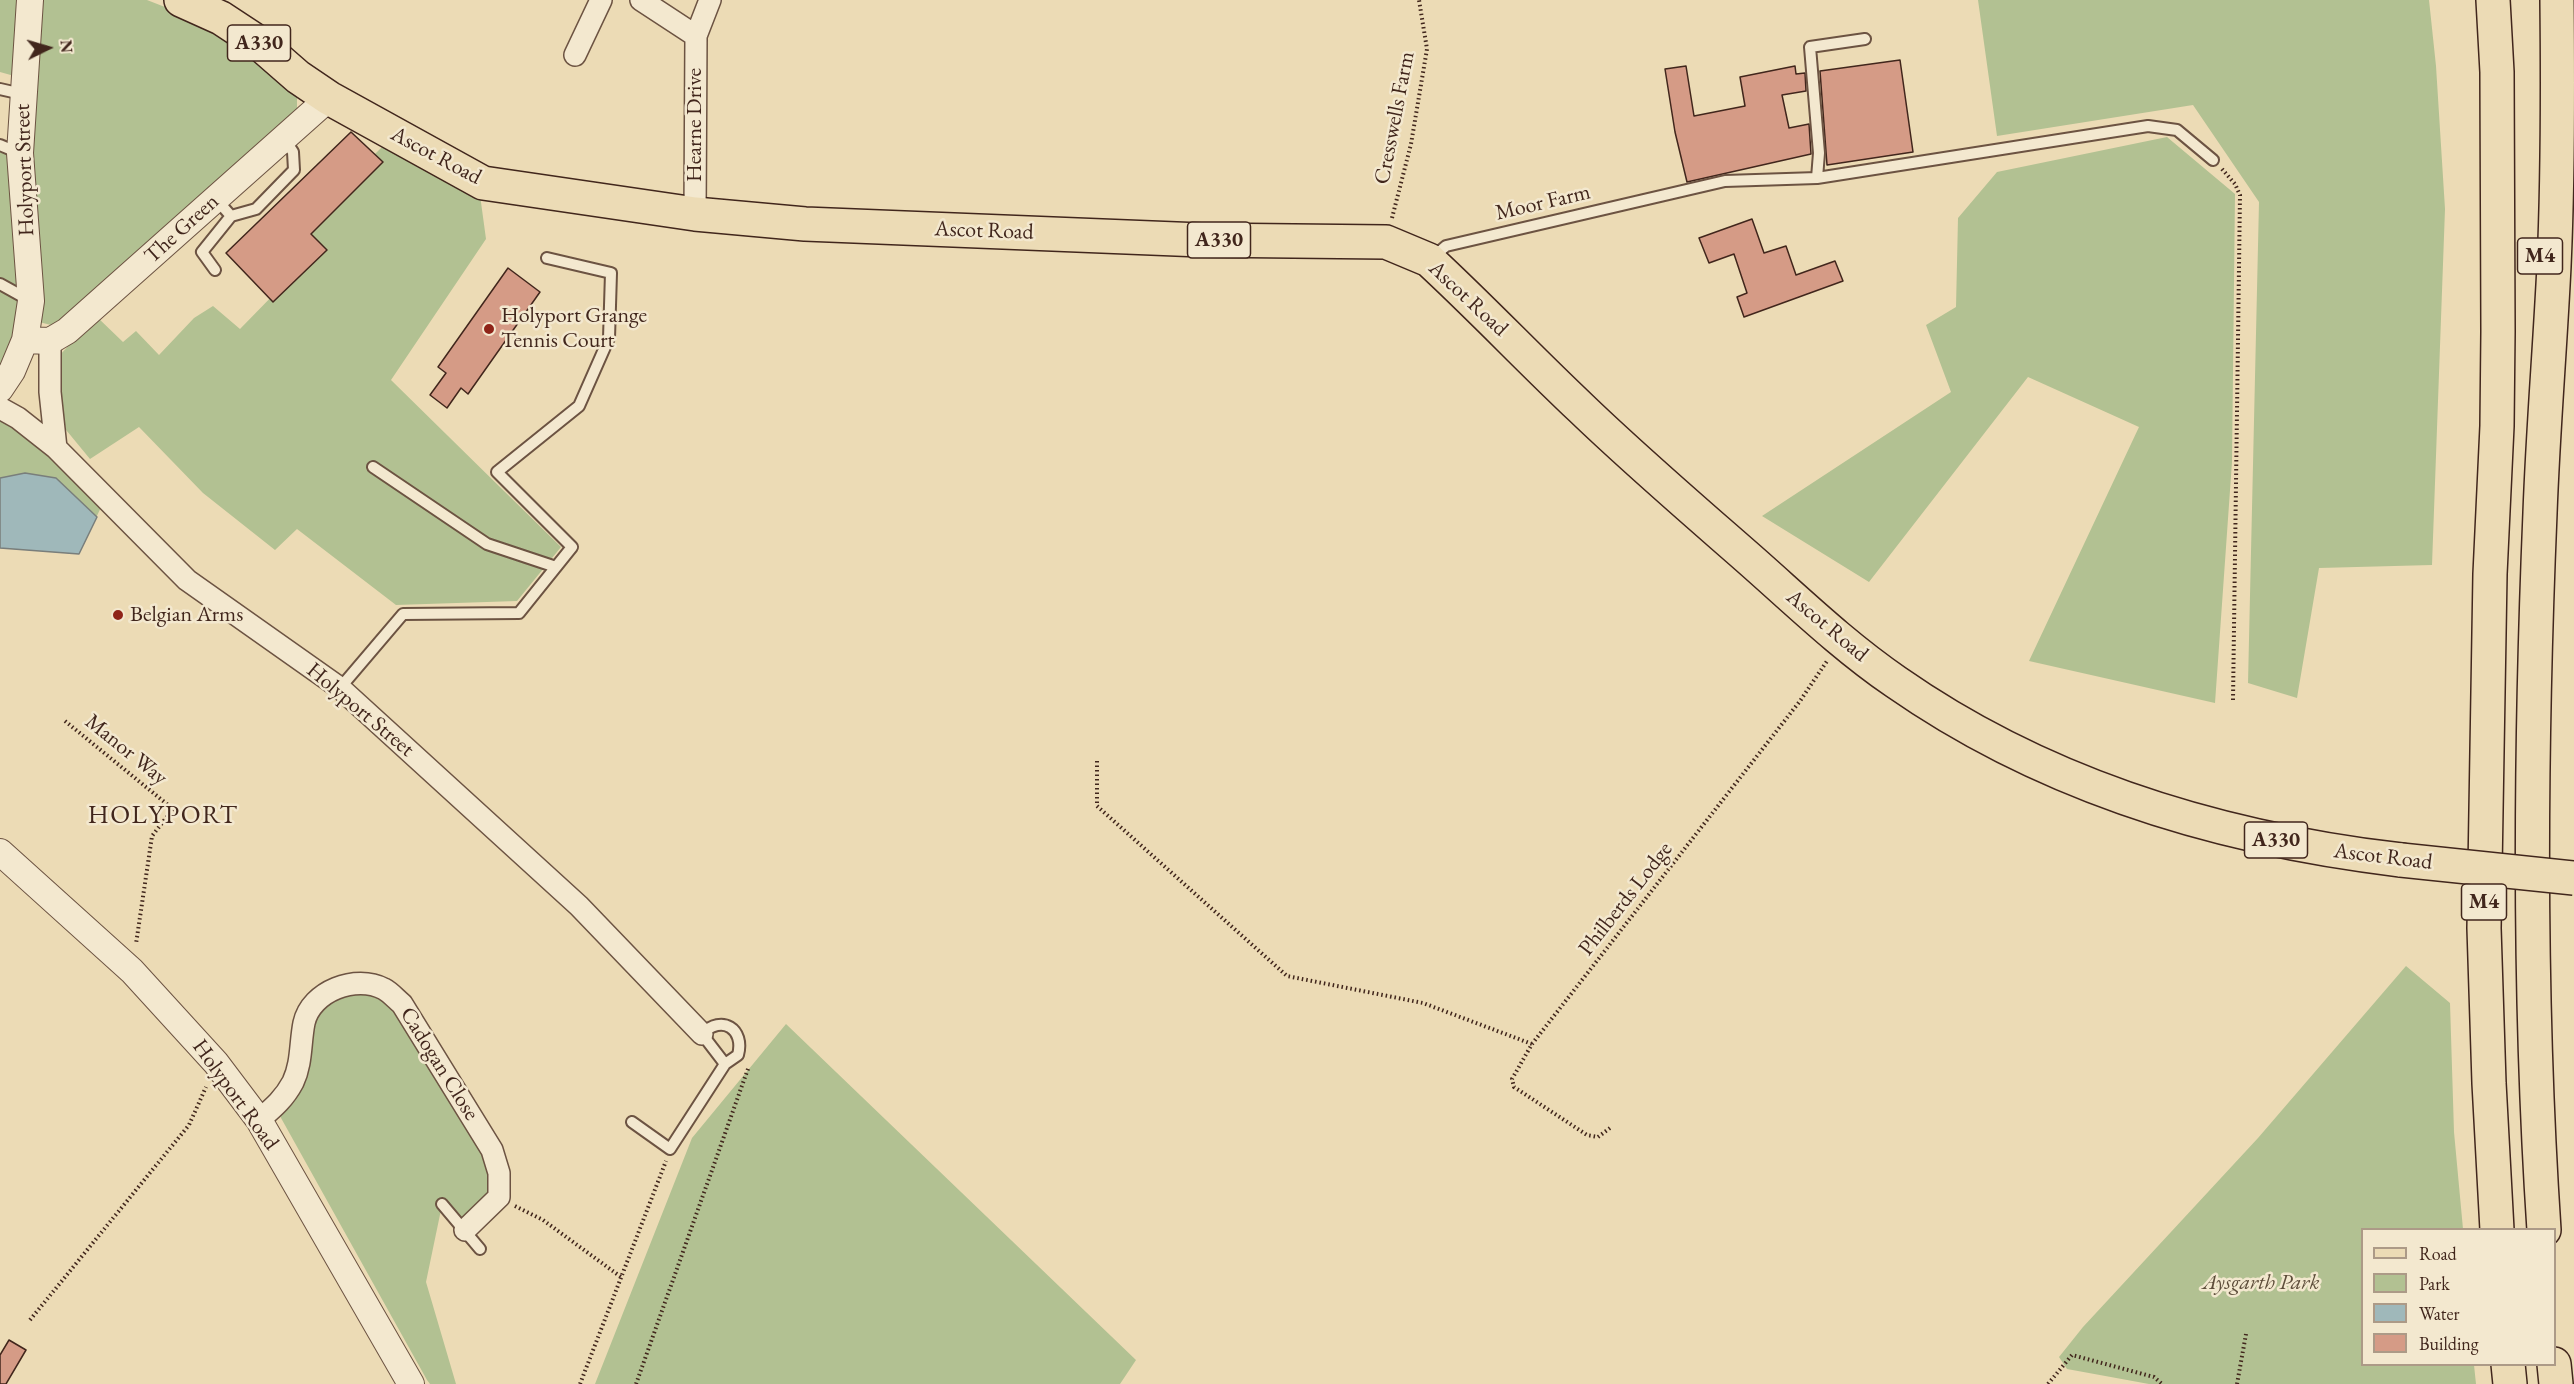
<!DOCTYPE html>
<html>
<head>
<meta charset="utf-8">
<style>
	body { margin:0 }
	#map { position:relative; width:2574px; height:1384px; overflow:hidden; background:#ecdbb5; font-family:"EB Garamond",serif }
	canvas { display:block }
	.legend { position:absolute; left:2361px; top:1228px; width:195px; height:138px; box-sizing:border-box; background:#f3e8cf; border:2px solid #ac9a87; margin:0; padding:8px 10px; list-style:none; font-size:18px; color:#41261c }
	.legend li { display:flex; align-items:center; gap:12px; height:30px }
	.legend b { width:30px; border:2px solid #ac9a87 }
	.north { position:absolute; left:18px; top:18px; width:60px; height:60px; -webkit-text-stroke:4px #f3e8cf; paint-order:stroke; rotate:85deg; font-size:16px; font-weight:700; line-height:24px; text-align:center; color:#41261c }
	.north::after { content:''; display:block; margin:auto; width:21px; height:27px; background:#41261c; clip-path:polygon(50% 0,100% 100%,50% 72%,0 100%) }
</style>
</head>
<body>
<div id="map">
<canvas width="2574" height="1384"></canvas>
<ul class="legend">
<li><b style="height:8px;background:#ecdbb5"></b>Road</li>
<li><b style="height:16px;background:#b2c192"></b>Park</li>
<li><b style="height:16px;background:#9fb8ba"></b>Water</li>
<li><b style="height:16px;background:#d59b86"></b>Building</li>
</ul>
<div class="north">N</div>
</div>
<script>
const g = document.querySelector('canvas').getContext('2d');
g.lineJoin = 'round';
function fill(path, color) {
  g.fillStyle = color;
  g.fill(path, 'evenodd');
}
function strokePath(path, color, width, dash) {
  g.strokeStyle = color;
  g.lineWidth = width;
  g.lineCap = dash ? 'butt' : 'round';
  g.setLineDash(dash || []);
  g.stroke(path);
}
function write(font, color, halo, rows, align = 'center') {
  g.font = font + ' "EB Garamond",serif';
  g.lineWidth = 5;
  g.setLineDash([]);
  g.textBaseline = 'middle';
  g.strokeStyle = halo;
  g.fillStyle = color;
  for (const [text, x, y, turn = 0] of rows) {
    g.save();
    g.translate(x, y);
    g.rotate((+turn || 0) * Math.PI / 180);
    g.textAlign = isNaN(turn) ? turn : align;
    if (halo) g.strokeText(text, 0, 0);
    g.fillText(text, 0, 0);
    g.restore();
  }
}
const green = new Path2D(`
	M0 0H147L211 25 297 90V115L59 327 19 317 0 367V150L29 163 32 81 0 72Z
	M1978 0H2429L2436 66 2445 209 2432 565 2319 568 2297 698 2248 683 2259 202 2193 105 1997 136Z
	M2167 137 2235 194 2232 462 2215 703 2029 661 2139 427 2028 377 1869 582 1762 516 1951 392 1926 325 1956 307 1958 218 1997 172Z
	M385 144 480 195 486 239 391 380 561 547 517 601 396 605 297 529 275 550 203 493 139 427 90 459 62 425 59 356 96 316 123 342 136 331 159 355 194 318 213 306 240 329 321 246 303 226Z
	M0 414 103 503 79 554 0 548Z
	M2406 966 2450 1003 2454 1132 2463 1229 2362 1230V1364L2474 1365 2476 1384H2149L2067 1369 2059 1357 2083 1327 2258 1138Z
	M384 988 492 1150 499 1197 465 1230 442 1205 426 1282 456 1384H430L427 1380 276 1109 316 1001Z
	M786 1024 1136 1360 1120 1384H595L692 1138Z`);
const water = new Path2D(`
	M25 473 56 478 97 517 79 554 0 548V478Z`);
const building = new Path2D(`
	M1900 60 1913 152 1827 165 1820 71Z
	M1686 66 1694 116 1745 106 1740 77 1795 66 1796 74 1805 73 1806 91 1782 95 1789 128 1809 124 1811 154 1687 182 1675 132 1665 69Z
	M351 132 383 162 311 234 327 250 273 302 226 253Z
	M1752 219 1764 253 1786 246 1796 275 1835 261 1843 281 1744 317 1737 297 1747 293 1734 254 1709 263 1699 238Z
	M508 268 540 292 468 394 461 388 447 408 430 395 446 373 438 367Z
	M9 1340 26 1350 6 1384H0V1355Z`);
const path = new Path2D(`
	M2222 169 2235 184 2240 195 2233 700
	M1392 218 1411 144 1427 49 1419 0
	M65 721 173 809 152 836 136 944
	M1097 761V806L1287 976 1423 1003 1532 1044
	M1610 1128 1598 1137 1587 1135 1514 1087 1512 1079 1532 1044 1800 701 1827 661
	M515 1206 543 1220 621 1277
	M30 1320 189 1125 206 1087
	M580 1384 666 1161
	M636 1384 749 1066
	M2048 1384 2072 1355 2154 1377 2162 1384
	M2237 1384 2246 1334`);
const service = new Path2D(`
	M0 89 22 94
	M0 145 19 153
	M1817 178 1819 153 1810 47 1865 39
	M216 199 231 216 256 209 294 170 293 152 285 140
	M1432 258 1446 246 1725 181 1817 178 2148 126 2177 130 2213 160
	M215 270 202 252 231 216
	M0 284 29 300
	M373 467 487 544 556 567
	M340 688 403 614 519 613 572 547 497 472 579 406 609 338 611 273 547 258
	M632 1122 670 1149 725 1064 738 1055C745 1029 722 1014 702 1034L725 1064
	M442 1204 480 1249`);
const minor = new Path2D(`
	M641 0 696 36
	M575 55 601 0
	M695 214 696 36 710 0
	M50 341V392L56 448
	M0 408 18 418 56 448 187 580 340 688 579 906 702 1034
	M259 1120C273 1108 284 1099 293 1082 302 1063 300 1043 304 1023 311 991 356 974 384 989 390 992 396 999 402 1004L492 1150 499 1173V1197L465 1230`);
const tertiary = new Path2D(`
	M25 340 50 341 67 331 329 98
	M0 389 12 371 25 340 31 301 20 153 30 0
	M0 852 132 971 216 1063 259 1120 411 1384`);
const primary = new Path2D(`
	M181 0 221 18 259 43 298 77 329 98 483 183 695 214 805 224 1201 240 1386 242 1429 260C1481 308 1530 360 1581 408 1635 460 1691 508 1747 557 1796 600 1842 645 1896 682 2045 786 2222 839 2401 860`);
const motorway = new Path2D(`
	M2493 0 2497 72 2498 332 2497 426 2490 574 2484 928 2489 1083 2497 1230
	M2544 1230C2528 991 2530 752 2540 513 2543 430 2550 348 2554 266 2558 177 2558 89 2557 0
	M2508 1364 2510 1384
	M2554 1364 2556 1384`);
const primaryBridge = new Path2D(`
	M2401 860 2574 878`);
const markers = [
	[489,329,6,"#8f2418"],
	[118,615,6,"#8f2418"]
];
const shields = [
	[259,43,63],
	[1219,240,63],
	[2540,256,45],
	[2276,840,63],
	[2484,902,45]
];
const shieldNames = [
	["A330",259,43],
	["A330",1219,240],
	["M4",2540,256],
	["A330",2276,840],
	["M4",2484,902]
];
const streetNames = [
	["Cresswells Farm",1395,118,-79],
	["Hearne Drive",695,125,-90],
	["Ascot Road",436,156,28],
	["Holyport Street",25,170,-92],
	["Moor Farm",1543,203,-13],
	["The Green",182,229,-42],
	["Ascot Road",984,231,2],
	["Ascot Road",1468,299,43],
	["Ascot Road",1827,626,40],
	["Holyport Street",360,710,40],
	["Manor Way",126,750,39],
	["Ascot Road",2383,857,7],
	["Philberds Lodge",1626,899,-52],
	["Cadogan Close",439,1064,58],
	["Holyport Road",235,1095,54]
];
const poiNames = [
	["Holyport Grange",501,316],
	["Tennis Court",501,341],
	["Belgian Arms",130,615]
];
const parkNames = [
	["Aysgarth Park",2261,1283]
];
const quarterNames = [
	["HOLYPORT",163,816]
];
fill(green, '#b2c192');
fill(water, '#9fb8ba');
strokePath(water, '#797e7b', 1.5);
fill(building, '#d59b86');
strokePath(building, '#41261c', 1.5);
strokePath(service, '#6c5342', 14);
strokePath(minor, '#6c5342', 24);
strokePath(tertiary, '#6c5342', 28);
strokePath(primary, '#41261c', 36);
strokePath(motorway, '#41261c', 36);
strokePath(path, '#41261c', 4, [1.5, 3]);
strokePath(service, '#f3e8cf', 10);
strokePath(minor, '#f3e8cf', 21);
strokePath(tertiary, '#f3e8cf', 26);
strokePath(primary, '#ecdbb5', 33);
strokePath(motorway, '#ecdbb5', 33);
strokePath(primaryBridge, '#41261c', 36, []);
strokePath(primaryBridge, '#ecdbb5', 33);
for (const [x, y, r, color] of markers) {
  const dot = new Path2D();
  dot.arc(x, y, r, 0, 2 * Math.PI);
  g.fillStyle = color;
  g.fill(dot);
  strokePath(dot, '#f3e8cf', 2);
}
for (const [x, y, w] of shields) {
  const box = new Path2D();
  box.roundRect(x - w / 2, y - 18, w, 36, 4.5);
  g.fillStyle = '#f3e8cf';
  g.fill(box);
  strokePath(box, '#41261c', 1.5);
}
write('bold 21px', '#41261c', null, shieldNames);
write('22px', '#41261c', '#f3e8cf', streetNames);
write('22px', '#41261c', '#f3e8cf', poiNames, 'left');
write('italic 22px', '#5d4d3a', '#f3e8cf', parkNames);
g.letterSpacing = '1.5px';
write('26px', '#41261c', '#f3e8cf', quarterNames);
g.letterSpacing = '0px';
</script>
</body>
</html>
